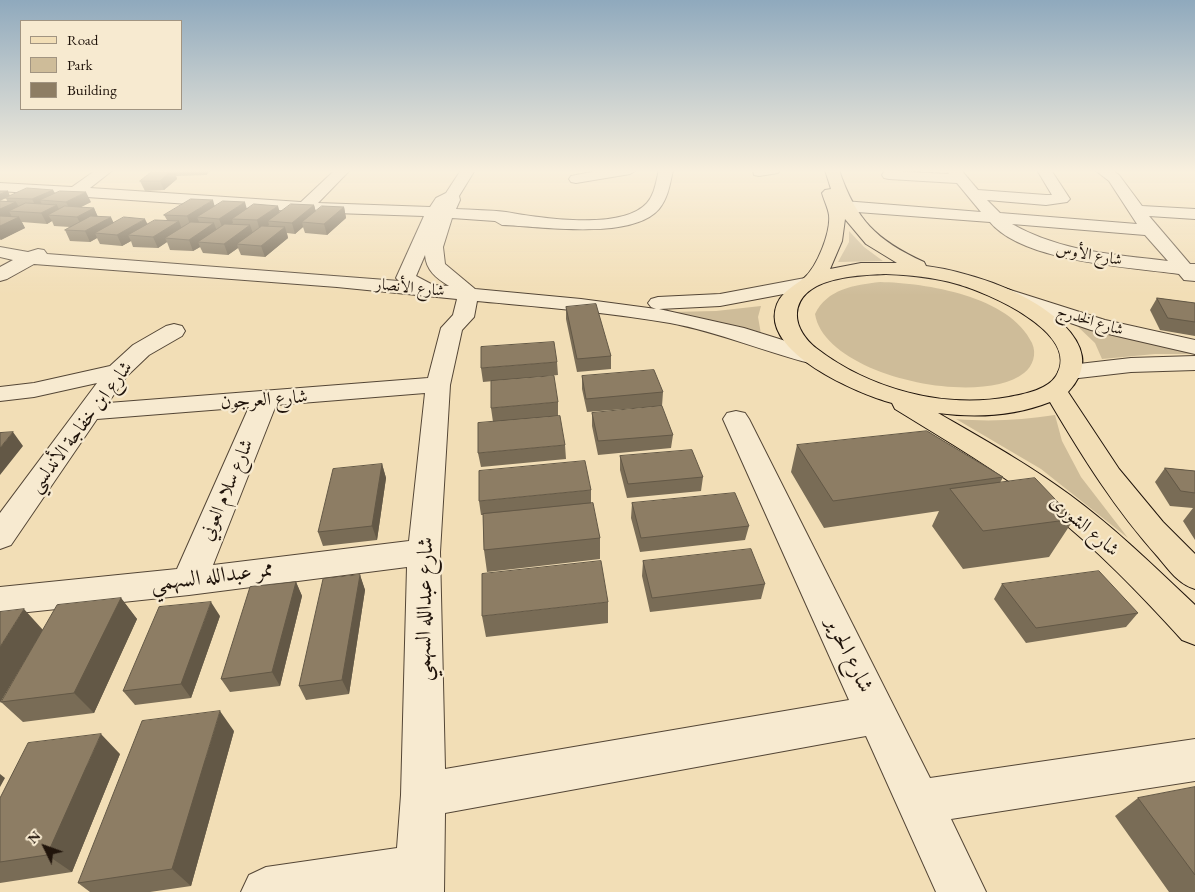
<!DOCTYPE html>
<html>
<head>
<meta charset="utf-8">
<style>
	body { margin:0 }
	#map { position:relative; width:1195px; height:892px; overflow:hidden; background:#f2deb6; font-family:"EB Garamond",serif }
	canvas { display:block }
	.legend { position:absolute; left:20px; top:20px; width:162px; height:90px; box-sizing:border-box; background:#f7ead0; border:1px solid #a19481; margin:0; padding:6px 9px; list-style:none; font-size:15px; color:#20140b }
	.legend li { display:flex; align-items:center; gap:10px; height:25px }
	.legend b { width:25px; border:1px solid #a19481 }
	.north { position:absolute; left:20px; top:822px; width:50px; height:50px; -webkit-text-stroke:4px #f7ead0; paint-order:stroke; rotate:312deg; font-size:14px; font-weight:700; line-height:20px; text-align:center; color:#20140b }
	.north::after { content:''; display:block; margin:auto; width:18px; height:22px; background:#20140b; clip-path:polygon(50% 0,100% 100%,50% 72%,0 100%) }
</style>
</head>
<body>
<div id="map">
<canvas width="1195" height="892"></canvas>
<ul class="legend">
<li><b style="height:6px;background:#f2deb6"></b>Road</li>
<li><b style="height:14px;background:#cebc99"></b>Park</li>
<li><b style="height:14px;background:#8d7d64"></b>Building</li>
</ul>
<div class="north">N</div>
</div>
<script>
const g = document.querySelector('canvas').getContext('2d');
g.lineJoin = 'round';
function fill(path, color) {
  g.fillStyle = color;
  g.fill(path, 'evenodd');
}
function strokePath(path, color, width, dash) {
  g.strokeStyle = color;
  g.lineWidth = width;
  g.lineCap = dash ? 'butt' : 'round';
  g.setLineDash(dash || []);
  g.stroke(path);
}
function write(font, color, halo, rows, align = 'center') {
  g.font = font + ' "EB Garamond",Amiri,serif';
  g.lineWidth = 4.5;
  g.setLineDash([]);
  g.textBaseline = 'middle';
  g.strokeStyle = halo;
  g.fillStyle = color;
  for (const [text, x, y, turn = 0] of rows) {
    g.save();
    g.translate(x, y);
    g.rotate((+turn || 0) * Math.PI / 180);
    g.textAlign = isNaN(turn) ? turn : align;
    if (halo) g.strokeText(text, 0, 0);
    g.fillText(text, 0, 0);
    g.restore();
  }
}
const green = new Path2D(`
	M849 231 864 247 883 261 838 262 849 242Z
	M880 282C926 283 1010 296 1032 343 1037 354 1033 366 1024 373 980 408 825 376 815 314 827 289 854 285 880 282Z
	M761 306 758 317 761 334 720 322 670 312 716 311Z
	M1075 324 1114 335 1195 354H1155L1102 359 1095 343Z
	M1055 415 1062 441 1081 477 1128 538 1041 469 956 419C990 422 1022 420 1055 415Z`);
const minor = new Path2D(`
	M96 170H113L90 188 301 202 335 170H350L318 203 430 207 436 198 446 193 461 170H475L459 196 460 200 456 209C473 210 490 210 506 212 540 218 622 231 647 203 655 194 656 181 659 170H673C670 184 668 198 659 209 631 241 540 226 502 225L495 221 452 218 443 247 445 264 475 289 581 299 656 309 651 307 648 303 651 299 658 297 720 294 805 278 812 280 815 284 812 288 805 290 720 306 659 309 744 328 821 352 825 357 821 362 813 364C765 352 719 332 670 323 606 312 541 307 477 301L474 317 462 330 450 385 440 552 445 769 849 700 723 419 727 413 736 411 745 413 749 419 930 778 1195 739V781L951 819 986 892H936L866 736 445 813 444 892H241L249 875 266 867 397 848 401 795 407 567 189 595 0 615V587L177 569 249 407 97 419 11 545 0 549V513L97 383 34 397 0 401V387L34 383 110 366 133 345 166 326 174 324 182 326 185 331 182 336 149 355 127 376 108 403 428 378 441 328 453 315 457 299 337 287 34 264 7 279 0 281V267L13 260 0 257V247L28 252 38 249 44 250 47 254 399 281 396 278 424 216 305 212 0 191V183L72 187ZM425 255C426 270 436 278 449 286L433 285 416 276ZM425 393 409 541 213 565 276 405Z
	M602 170H637L630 174 576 183 571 182 569 179 571 176Z
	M753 170H780L778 173 759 176 754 175Z
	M946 170H961L978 190 1046 195H1052L1037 170H1051L1070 199 1067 202 1046 205 987 200 1000 213 1137 224 1109 181 1095 170H1112L1119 175 1142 206 1195 209V219L1149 216 1190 264H1195V281L1184 280 1179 274C1129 267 1023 262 990 222L844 211 838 209 836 206 838 203 844 201 981 212 957 183 889 179 884 178 882 175 884 172 889 171 949 174ZM1012 224 1145 235 1168 261C1112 254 1062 252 1012 224Z
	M1001 287 1105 320 1195 340V354L1091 330 994 297 991 293 994 289Z
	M1195 356V370L1131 372 1070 379 1062 377 1058 372 1062 367 1070 365 1131 358Z`);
const major = new Path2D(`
	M825 170H839C856 220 876 240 924 262L926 266C949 269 971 275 993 283 1032 297 1116 343 1068 392L1119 469 1163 522 1195 554V589C1178 584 1169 570 1158 557 1115 509 1083 458 1050 402 1015 416 975 418 938 413 983 439 1028 464 1070 495 1115 528 1155 567 1195 605V645L1182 640C1140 594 1097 549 1048 510 1000 472 947 441 895 409L892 403C859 394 758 352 777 304 782 292 794 286 804 278 817 267 831 232 829 215 828 208 824 200 822 193L825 190 831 189ZM845 219 866 244 897 263H861L830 269 842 241ZM886 274C909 275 933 277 957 284 986 292 1083 333 1056 376 1047 390 1024 394 1009 397 943 409 869 389 816 348 806 340 796 327 797 313 800 277 858 275 886 274Z`);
const wall = new Path2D(`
	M154 170H211L206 175 176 176 177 179 164 190 145 191 140 181Z
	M53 190 55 193 91 202 81 207 94 208 97 216 113 223 147 224 167 220 164 215 215 206 280 213 314 205 316 212 344 207 346 218 327 235 305 233 303 227 295 234 287 233 288 238 265 257 241 255 238 248 228 255 203 253 200 247 193 251 170 250 167 242 158 248 133 247 131 241 122 246 100 244 97 238 90 242 70 241 65 230 70 227 54 226 52 221 47 224 22 222 25 228 0 240V201H7L6 198 0 201 10 196Z
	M1157 298 1195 303V336L1160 330 1150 310Z
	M566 307 611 356V369L577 372 566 319Z
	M557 362 558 375 483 382 481 368Z
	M582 376 663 392 662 406 587 412 582 389Z
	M558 402V416L493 422 491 408Z
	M592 413 673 435 671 448 598 455 592 426Z
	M565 445 566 459 481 467 478 453Z
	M797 445 1003 477 1000 483 1074 519 1049 557 963 569 932 526 939 511 824 528 791 472Z
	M620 456 703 477 701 491 627 498 620 470Z
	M382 464 386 478 377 540 323 546 318 532Z
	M1165 468 1195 471V540L1183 521 1193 508 1170 506 1155 482Z
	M591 490V503L600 538V559L487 572 484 550 483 515H481L479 501Z
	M632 503 749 526 745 540 640 552 631 518Z
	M643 561 765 584 761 599 650 612 642 576Z
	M360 575 365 590 349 694 306 700 299 686Z
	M296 582 302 596 280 686 230 692 221 679Z
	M1002 584 1138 613 1126 627 1026 643 994 599Z
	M121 598 137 619 94 713 23 722 1 702Z
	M608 602V623L486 637 482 616Z
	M220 616 191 698 135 705 123 691Z
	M234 731 191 886 150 892H90L78 883Z
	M120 754 72 872 0 883V798Z
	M1195 787V892H1169L1115 816 1138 798Z`);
const shadedWall = new Path2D(`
	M172 170H174L177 179 164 190 160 181Z
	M204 170H211L206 175Z
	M53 190 58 200H40L43 207 38 210 32 199Z
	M8 191 10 196 0 201V194Z
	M86 192 91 202 71 212 66 202Z
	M213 200 216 211 197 217 199 222 191 227 187 216Z
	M16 202 22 212 9 211 12 217 3 221 0 216V209Z
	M245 202 248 213 232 219 233 223 223 229 219 219Z
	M57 205 62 216 48 215 52 221 47 224 41 213Z
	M314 205 317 216 302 222 303 227 295 234 292 223Z
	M278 206 281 216 268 221 269 225 260 231 257 220Z
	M344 207 346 218 327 235 324 224Z
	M94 208 99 219 82 227 77 217Z
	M19 217 25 228 1 240 0 238V226Z
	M111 217 116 228 95 233 97 238 90 242 85 231Z
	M145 219 150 229 128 235 131 241 122 246 117 235Z
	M179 221 183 232 165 238 167 242 158 248 153 237Z
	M214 223 218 234 198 242 200 247 193 251 189 240Z
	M250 225 254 236 237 244 238 248 228 255 224 244Z
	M285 227 288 238 265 257 261 246Z
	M13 432 23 446 0 475V448Z
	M382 464 386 478 377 540 372 526Z
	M360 575 365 590 349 694 342 680Z
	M296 582 302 596 280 686 272 672Z
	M121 598 137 619 94 713 74 693Z
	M211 602 220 616 191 698 181 684Z
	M24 609 43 630 0 703V647Z
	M220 711 234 731 191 886 172 869Z
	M101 734 120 754 72 872 47 855Z
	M0 774 5 778 0 787Z`);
const building = new Path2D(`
	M154 170H172L160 181H140Z
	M27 188 53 190 32 199 5 198Z
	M0 191H8L0 194Z
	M60 191 86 192 66 202 40 200Z
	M191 199 213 200 187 216 164 215Z
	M0 201 16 202 0 209Z
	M223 201 245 202 219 219 197 217Z
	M26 203 57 205 41 213 9 211Z
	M254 204 278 206 257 220 232 219Z
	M291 204 314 205 292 223 268 221Z
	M65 206 94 208 77 217 48 215Z
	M322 206 344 207 324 224 302 222Z
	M0 216 19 217 0 226Z
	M91 216 111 217 85 231 65 230Z
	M124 217 145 219 117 235 95 233Z
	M155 220 179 221 153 237 128 235Z
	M191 222 214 223 189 240 165 238Z
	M225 224 250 225 224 244 198 242Z
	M262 226 285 227 261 246 237 244Z
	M1157 298 1195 303V322L1168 318Z
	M596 304 611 356 577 359 566 307Z
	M554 342 557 362 481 368V347Z
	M654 370 663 392 586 399 582 376Z
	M554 376 558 402 491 408V381Z
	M662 406 673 435 598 441 592 413Z
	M560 416 565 445 478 453V423Z
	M927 431 1003 477 833 501 797 445Z
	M13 432 0 448V433Z
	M692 450 703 477 628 484 620 456Z
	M585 461 591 490 479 501V471Z
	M382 464 372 526 318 532 333 469Z
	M1165 468 1195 471V493L1181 491Z
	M1035 478 1074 519 983 531 950 489Z
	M735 493 749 526 641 538 632 503Z
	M593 503 600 538 484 550 483 514Z
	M751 549 765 584 652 598 643 561Z
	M601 561 608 602 482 616V574Z
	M1099 571 1138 613 1036 628 1002 584Z
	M360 575 342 680 299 686 323 579Z
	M296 582 272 672 221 679 250 587Z
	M121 598 74 693 1 702 57 605Z
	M211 602 181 684 123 691 159 607Z
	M24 609 0 647V612Z
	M220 711 172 869 78 883 142 721Z
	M101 734 47 855 0 862V798L28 743Z
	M1195 787V875L1138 798Z`);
const farStreetnames = [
	["شارع الأوس",1089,255,10],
	["شارع الأنصار",410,288,6],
	["شارع الخدرج",1090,321,17]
];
const streetNames = [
	["شارع العرجون",264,400,-4],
	["شارع ابن خفاجة الأندلسي",81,427,-53],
	["شارع سلام العوني",227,490,-67],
	["شارع الشورى",1084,526,40]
];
const nearStreetnames = [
	["ممر عبدالله السهمي",212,577,-7],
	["شارع عبدالله السهمي",425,609,-89],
	["شارع الحرير",849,655,64]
];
fill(green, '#cebc99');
strokePath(minor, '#544636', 2);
strokePath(major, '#20140b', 2);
fill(minor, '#f7ead0');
fill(major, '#f2deb6');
fill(wall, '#796c56');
fill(shadedWall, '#635846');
fill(building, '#8d7d64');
strokePath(building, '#635846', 1);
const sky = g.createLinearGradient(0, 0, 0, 295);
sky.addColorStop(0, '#8fa9bd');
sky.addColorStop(0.58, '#f9f0de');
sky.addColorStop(1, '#f9f0de00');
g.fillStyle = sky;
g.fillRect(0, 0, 1195, 295);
write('16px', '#20140b', '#f7ead0', farStreetnames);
write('19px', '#20140b', '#f7ead0', streetNames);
write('22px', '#20140b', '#f7ead0', nearStreetnames);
</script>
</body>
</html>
